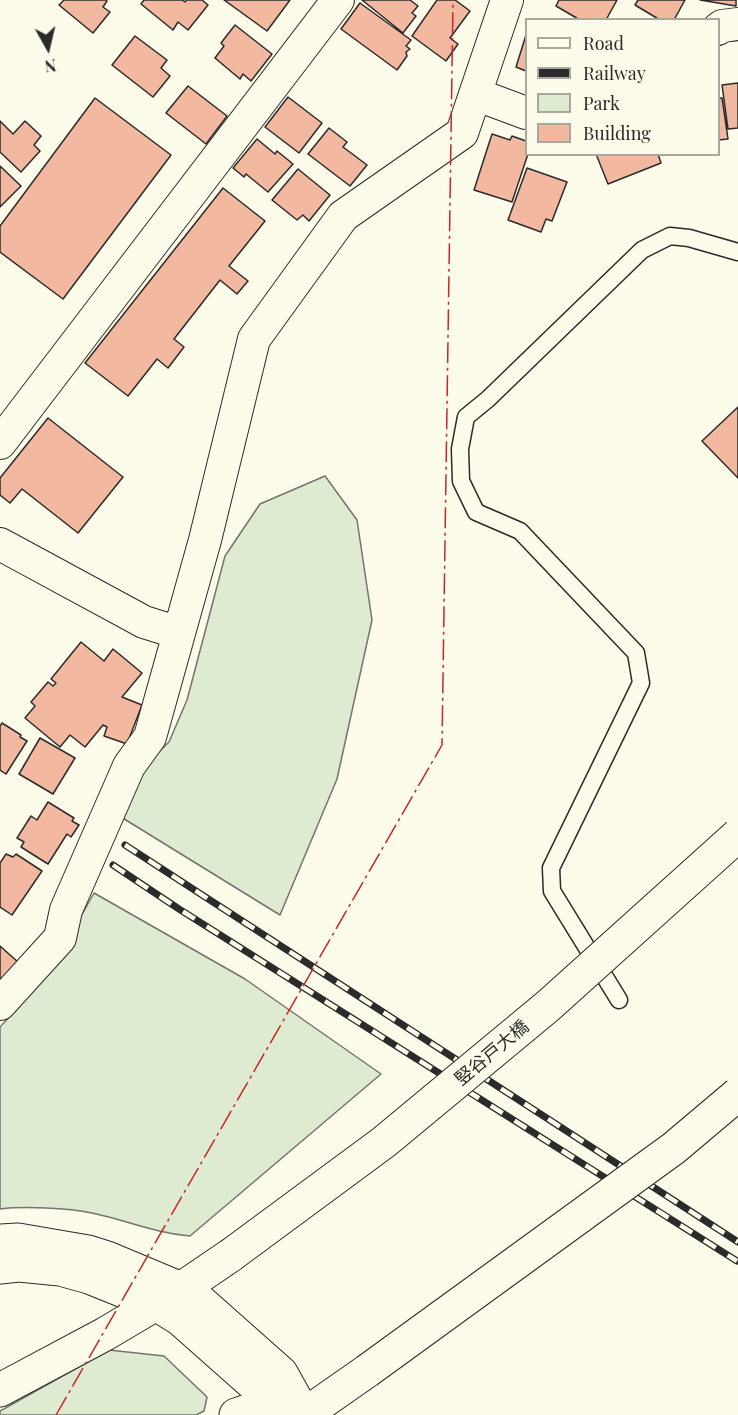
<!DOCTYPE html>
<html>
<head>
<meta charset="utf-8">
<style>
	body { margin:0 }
	#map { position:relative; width:738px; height:1415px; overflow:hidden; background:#fdfbea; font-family:"Playfair Display",serif }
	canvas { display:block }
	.legend { position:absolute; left:525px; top:18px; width:195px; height:138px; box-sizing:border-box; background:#fdfbea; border:2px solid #a9a89e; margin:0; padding:8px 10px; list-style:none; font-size:18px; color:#2b2b2b }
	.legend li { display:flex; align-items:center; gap:12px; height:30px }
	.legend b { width:30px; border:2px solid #a9a89e }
	.north { position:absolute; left:18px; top:18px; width:60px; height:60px; -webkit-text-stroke:4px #fdfbea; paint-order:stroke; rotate:172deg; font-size:16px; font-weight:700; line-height:24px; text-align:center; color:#2b2b2b }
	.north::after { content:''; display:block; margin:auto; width:21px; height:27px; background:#2b2b2b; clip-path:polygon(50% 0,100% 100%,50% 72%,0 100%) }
</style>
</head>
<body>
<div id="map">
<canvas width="738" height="1415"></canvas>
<ul class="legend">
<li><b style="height:8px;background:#fdfbea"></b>Road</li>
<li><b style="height:8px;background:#2b2b2b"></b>Railway</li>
<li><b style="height:16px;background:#deebd1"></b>Park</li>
<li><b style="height:16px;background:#f2b8a0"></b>Building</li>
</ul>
<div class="north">N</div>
</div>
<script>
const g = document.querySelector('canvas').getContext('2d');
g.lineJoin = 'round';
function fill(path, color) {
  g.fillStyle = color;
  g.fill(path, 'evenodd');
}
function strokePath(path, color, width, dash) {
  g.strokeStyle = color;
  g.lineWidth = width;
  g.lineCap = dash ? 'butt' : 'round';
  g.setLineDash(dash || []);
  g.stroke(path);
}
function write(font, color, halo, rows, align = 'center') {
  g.font = font + ' "Playfair Display","Noto Sans JP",serif';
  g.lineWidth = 4.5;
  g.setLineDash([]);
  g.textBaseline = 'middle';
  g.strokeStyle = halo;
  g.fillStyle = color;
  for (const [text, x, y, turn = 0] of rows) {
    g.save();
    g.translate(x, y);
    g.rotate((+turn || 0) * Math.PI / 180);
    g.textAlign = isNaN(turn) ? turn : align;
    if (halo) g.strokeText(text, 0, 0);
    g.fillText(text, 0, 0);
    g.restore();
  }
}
const green = new Path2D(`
	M325 476 357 520 372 620 337 779 280 915 121 817 133 777 169 742 187 700 225 556 260 504Z
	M94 893 245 979 381 1074 190 1236C155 1233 126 1220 92 1213 68 1208 24 1206 0 1209V1027L69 952 80 918Z
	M109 1350 164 1356 207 1397 204 1411 196 1415H0V1411Z`);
const building = new Path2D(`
	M64 0H106L107 1 103 7 110 12 93 33 59 5Z
	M144 0H182L185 2 186 0H202L208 5 188 30 178 22 173 30 141 4Z
	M224 0H290L267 31Z
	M362 0H410L418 6 412 13 416 16 403 33Z
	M437 0H455L470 11 450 38 458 44 446 61 412 36Z
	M559 0H617L606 20H580L556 6Z
	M638 0H685L674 20H660L635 5Z
	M700 0H736V6Z
	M360 3 411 40 406 46 410 49 406 52 407 56 397 70 341 29Z
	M235 25 272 54 251 81 243 74 240 79 215 58 224 46 221 43Z
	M526 35V71L516 67Z
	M135 36 167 60 161 68 170 76 153 97 112 65Z
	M738 83V128L728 129 722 85Z
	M188 86 227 116 206 144 166 113Z
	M288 97 322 123 299 153 265 127Z
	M95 98 171 155 63 299 0 252V226Z
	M718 98H722L728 139 718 140Z
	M0 121 13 134 25 121 41 136 34 145 40 151 21 172 0 152Z
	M329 128 347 142 343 147 367 165 350 186 308 154Z
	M492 134 510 140 512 136 526 141 528 154 512 202 474 190Z
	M257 139 275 154 277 151 293 164 268 192 246 174 244 177 233 168Z
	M596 154H658L661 163 608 184Z
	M0 166 21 186 0 207Z
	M527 168 567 182 552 221 546 219 541 232 508 220Z
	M298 169 330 195 309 221 303 215 297 220 272 200Z
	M223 188 265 221 229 266 248 281 237 294 220 280 174 339 184 347 168 368 157 359 128 396 85 363Z
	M738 407V478L702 441Z
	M48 418 123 477 78 533 22 489 10 503 0 495V478Z
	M81 642 104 661 113 649 142 673 122 697 142 705 127 744 104 736 107 727 103 725 85 747 70 735 60 747 25 718 35 706 31 702 48 682 53 686 56 683 51 679Z
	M2 723 21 735 20 737 27 741 6 774 0 770V726Z
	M40 738 75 758 53 794 19 774Z
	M48 802 74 818 72 821 79 825 71 837 67 834 48 864 21 847 24 842 17 838 31 816 37 820Z
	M6 854 13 857 16 854 42 871 12 915 0 907V863Z
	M0 946 18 962 0 981Z`);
const service = new Path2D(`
	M619 1000 552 891 551 868 641 683 636 653 520 531 476 512 461 481 460 449 466 417 488 399 642 250 670 236 689 238 738 252`);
const minor = new Path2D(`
	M718 29 722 26 738 24
	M475 94 526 113
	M0 443 338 0
	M0 544 144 622 179 633
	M0 1004 60 938 66 910 129 766 150 737 205 540 254 339 343 216 462 133 507 0`);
const tertiary = new Path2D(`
	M0 1241 18 1240 88 1252 107 1258 181 1289 201 1302 281 1373 304 1414
	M0 1267 19 1265 60 1269 89 1277 156 1304 180 1319 259 1389 302 1413`);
const primary = new Path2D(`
	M0 1390 105 1334 181 1289 231 1255
	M236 1415C259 1405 281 1408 304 1414
	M304 1415 367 1371`);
const rail = new Path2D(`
	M125 845 738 1242
	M113 865 179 909 737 1261`);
const primaryBridge = new Path2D(`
	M231 1255 384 1142 548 1006 738 835
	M367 1371 674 1148 738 1094`);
const power = new Path2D(`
	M56 1415 442 745 453 0`);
const streetNames = [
	["竪谷戸大橋",492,1053,-40]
];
fill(green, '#deebd1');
strokePath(green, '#74746e', 1.5);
fill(building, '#f2b8a0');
strokePath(building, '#2b2b2b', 1.5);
strokePath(service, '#2b2b2b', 19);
strokePath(minor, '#2b2b2b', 34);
strokePath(tertiary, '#2b2b2b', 35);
strokePath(primary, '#2b2b2b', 35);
strokePath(service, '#fdfbea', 16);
strokePath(minor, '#fdfbea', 32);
strokePath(tertiary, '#fdfbea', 33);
strokePath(primary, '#fdfbea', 33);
strokePath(rail, '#2b2b2b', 7);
strokePath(rail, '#fdfbea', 4.5, [14]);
strokePath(primaryBridge, '#2b2b2b', 35, []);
strokePath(primaryBridge, '#fdfbea', 33);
strokePath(power, '#c62828', 1.5, [21, 4.5, 3, 4.5]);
write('18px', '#2b2b2b', '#fdfbea', streetNames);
</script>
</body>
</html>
